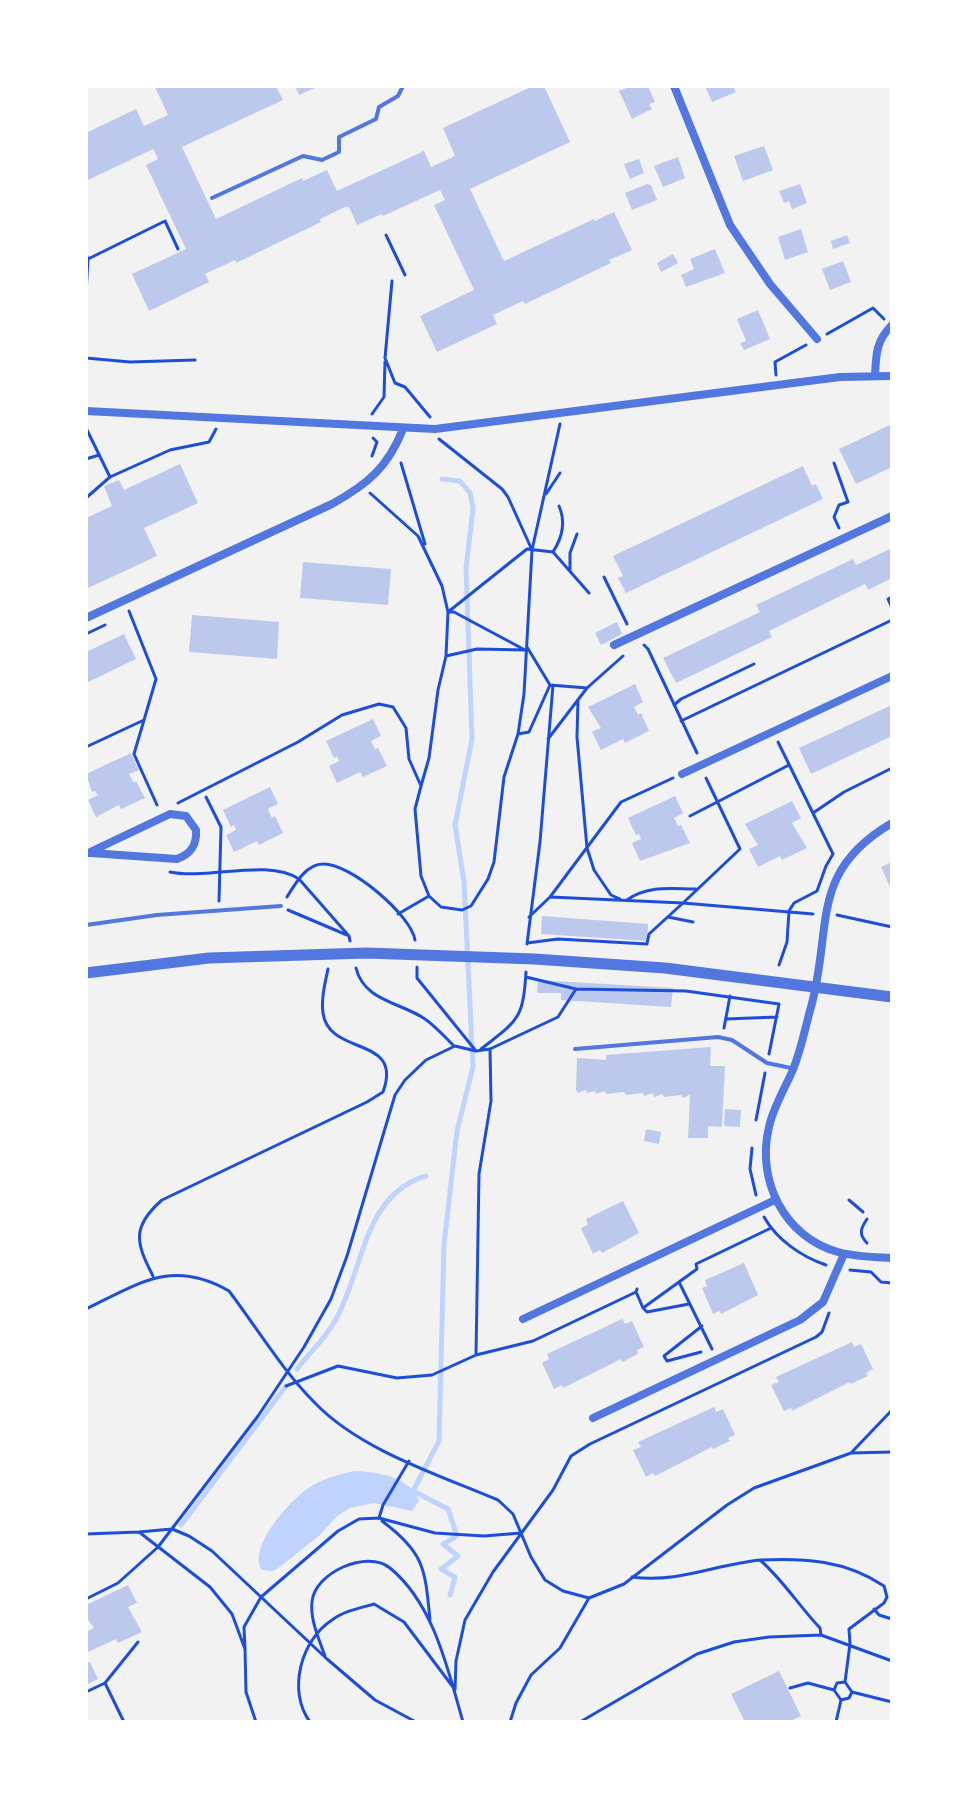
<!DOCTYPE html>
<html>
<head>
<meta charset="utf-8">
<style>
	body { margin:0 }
	#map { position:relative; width:978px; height:1808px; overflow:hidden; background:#f2f2f2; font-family:"Space Grotesk",sans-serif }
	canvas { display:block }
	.frame { position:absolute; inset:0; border:88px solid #fff; pointer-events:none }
</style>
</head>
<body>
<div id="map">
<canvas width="978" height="1808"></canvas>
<div class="frame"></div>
</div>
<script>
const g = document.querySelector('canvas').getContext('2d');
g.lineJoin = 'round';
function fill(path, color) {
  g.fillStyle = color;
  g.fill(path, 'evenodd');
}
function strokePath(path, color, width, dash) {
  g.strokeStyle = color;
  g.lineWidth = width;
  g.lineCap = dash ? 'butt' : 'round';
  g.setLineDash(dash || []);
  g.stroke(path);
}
const water = new Path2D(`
	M354 1471C377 1472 410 1476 419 1501L412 1511 374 1503 350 1508 337 1516 320 1535 277 1569 273 1571 262 1570C247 1548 289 1502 307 1489 321 1479 338 1475 354 1471Z`);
const stream = new Path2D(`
	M442 479 460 481 470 493 473 508 466 568 472 739 455 825 464 882 473 1067 457 1131 444 1244 439 1441 413 1491 448 1509 457 1536 443 1544 458 1556 441 1569 455 1577 450 1595
	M297 1369C309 1353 325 1339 335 1321 364 1271 362 1195 426 1176
	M181 1525 286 1386`);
const building = new Path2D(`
	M157 86H276L283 100 182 147 216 219 302 178 303 181 327 170 337 191 424 151 431 167 455 156 443 128 533 86H544L570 142 470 189 504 261 594 219 595 221 614 212 632 250 609 260 611 263 525 304 523 301 493 315 497 324 437 352 420 316 474 290 434 205 445 200 440 190 383 216 382 214 357 225 349 207H345L320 219 321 222 236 263 235 260 205 274 209 282 149 311 132 274 186 249 146 165 158 159 153 149 86 181V133L136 109 144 126 168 115 155 87Z
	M295 86H319L299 95Z
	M631 86H648L655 102 649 104 652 109 632 119 619 91Z
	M705 86H733L736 92 712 102Z
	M764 146 773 170 743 181 734 156Z
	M678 157 685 178 663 187 654 166Z
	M639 159 644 173 630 179 624 164Z
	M647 184 651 185 657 200 632 210 625 193Z
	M800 184 807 203 792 209 789 201 784 203 779 191Z
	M801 229 808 252 785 260 778 237Z
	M847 235 850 243 833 249 831 241Z
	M715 249 725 273 686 287 681 275 694 269 690 259Z
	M673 254 678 263 661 272 657 263Z
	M843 261 851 282 830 290 822 269Z
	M758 310 770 339 744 350 740 343 746 341 737 319Z
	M892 424V467L856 484 839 449Z
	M180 464 198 503 144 528 157 556 86 589V518L112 506 104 486 119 480 124 490Z
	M803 466 812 486 816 484 823 499 626 593 618 578 623 576 613 556Z
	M892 548V578L868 590 865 584 769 631 772 637 676 683 663 658 760 612 756 605 853 559 856 565Z
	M303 562 391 569 388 605 300 598Z
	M192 615 279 622 277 659 189 652Z
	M617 622 622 634 601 645 595 633Z
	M124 634 136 659 86 683V652Z
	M635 684 643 702 634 707 638 715 641 713 649 731 625 743 623 739 601 750 592 732 601 728 588 707Z
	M892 705V736L811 774 799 748Z
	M373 719 381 736 371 741 375 749 378 748 387 766 363 777 360 772 337 783 329 766 339 761 337 756 334 758 326 741Z
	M131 753 139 770 129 774 134 783 136 781 145 798 121 809 119 805 96 817 88 800 98 795 95 791 92 792 86 774Z
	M270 787 278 804 268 809 272 818 275 816 283 833 259 845 257 841 234 852 226 835 236 830 234 825 231 827 223 810Z
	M675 796 683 813 674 818 678 826 681 825 690 843 640 861 632 843 641 839 639 834 636 835 628 818Z
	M792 801 801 818 792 823 807 848 782 860 780 856 758 867 749 849 758 845 745 824Z
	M892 862V891L881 867Z
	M542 916 648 924 647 941 541 934Z
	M538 980 673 988 671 1007 561 1000V993H537Z
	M711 1047 710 1066H725L722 1127 708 1126V1138H688L690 1095 683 1098 681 1095 664 1097 662 1094 654 1097 653 1093 644 1096 643 1093 626 1095 624 1092 606 1094 605 1091 596 1094 595 1091 587 1093 586 1090 578 1093 576 1090 577 1058 606 1060V1055Z
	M725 1109 741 1110 740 1127 724 1126Z
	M646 1129 661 1132 659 1144 644 1141Z
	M623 1201 639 1233 602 1253 600 1250 593 1254 581 1228 588 1225 586 1219Z
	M744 1263 758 1295 721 1314 720 1311 713 1314 702 1288 707 1286 705 1280Z
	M622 1319 625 1324 632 1321 644 1347 637 1350 638 1354 622 1362 621 1359 563 1388 562 1385 554 1389 542 1363 549 1359 547 1354Z
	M852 1342 854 1347 861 1344 873 1369 866 1373 868 1376 851 1384 850 1382 792 1411 791 1408 784 1411 771 1385 779 1382 776 1377Z
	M714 1407 716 1412 723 1409 735 1435 728 1438 730 1441 713 1449 712 1447 655 1476 653 1473 646 1477 633 1450 641 1447 638 1442Z
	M128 1585 137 1603 128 1607 142 1632 118 1643 116 1639 86 1653V1632L94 1628 86 1617V1605Z
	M90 1662 98 1679 86 1685V1664Z
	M779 1671 801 1716 788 1722H745L731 1694Z`);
const path = new Path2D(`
	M386 235 405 275
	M86 254 88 259 86 294
	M86 260 165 221 178 249
	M392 281 385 358 395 383 405 387 430 417
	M827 334 873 308 884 319
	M86 358 130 362 195 360
	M776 375 775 362 806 345
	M372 414 384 397 385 362
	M86 428 110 477
	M439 439 502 489 508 497 532 550
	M372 456 377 442 373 438
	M86 459 99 455
	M401 463 425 544
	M834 463 848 502 839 505 834 517 839 528
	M370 493 418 536 442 586 448 612 446 656 438 690 429 758 421 786
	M546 494 560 473
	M86 498 110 477 170 450 209 442 216 429
	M553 552C562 538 566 522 559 506
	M570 571V553L577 534
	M604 577 627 624
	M892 597 888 599 892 608
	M86 634 105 625
	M644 645 648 649 697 753
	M527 647 550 685
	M446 656 477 649 525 650 454 612H448L527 549 553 552 589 593
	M587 688 623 656
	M578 700 577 737 587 848 594 870 611 895 620 899
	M674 705 681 699 754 664
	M144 720 134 754 157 805
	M681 721 892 620
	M518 734 529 732 550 685
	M548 739 587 688 550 685
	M778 742 833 854 826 866 817 891 794 903 789 911 787 942 779 965
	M86 747 144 720 156 679 129 611
	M206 797 221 827 219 901
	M178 803 298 742 342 715 379 704 393 707 406 728 409 759 421 786 415 809 421 876 429 896 441 907 462 910 471 906 488 879 494 862 504 777 518 734 524 694 532 550 560 424
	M813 813 844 792 892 768
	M690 816 789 765
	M170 872C208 880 267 858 299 879L349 936 350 941
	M287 897C295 884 306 864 323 864 350 863 411 915 415 940
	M550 897 683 903 740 849 706 778
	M627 900C648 885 671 889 696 889
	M288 910 347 935
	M398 914 429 896
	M837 915 892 927
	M529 917 550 897 621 802 673 778
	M668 917 693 922
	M527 943 558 939 647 944 649 934 683 903 813 914
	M527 944 540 842 553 685
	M417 967V978L476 1051
	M356 968C364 1001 400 1002 425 1019 435 1026 444 1036 453 1045
	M526 977 576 989
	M726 1019 777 1017
	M724 1028 730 996
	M481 1049C518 1020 523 1020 526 972
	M756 1120 765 1073
	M752 1148 750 1169 756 1195
	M849 1200 863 1212
	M764 1217C777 1240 802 1257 826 1265
	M867 1243C858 1234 861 1228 867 1219
	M850 1270 871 1272 881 1282 892 1283
	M153 1276C136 1243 131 1227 162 1200L367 1102 383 1092C404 1035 329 1057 323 1013 321 999 325 983 328 969
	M680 1284 712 1349
	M637 1294 643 1308
	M643 1308 697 1269 696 1264 771 1228
	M643 1308 647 1312 689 1304
	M86 1309C138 1284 172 1258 229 1291 257 1328 282 1370 315 1403 360 1450 439 1475 498 1500L513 1514 531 1557 545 1580 563 1591 589 1598 624 1584 727 1505 754 1488 851 1453 892 1452
	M701 1352 667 1361 664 1356 702 1326
	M476 1355 479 1174 491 1101 490 1049
	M286 1386 338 1366 397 1378 432 1375 476 1355 533 1341 636 1292 637 1289
	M851 1453 892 1410
	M379 1518 383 1505 409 1461
	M382 1521C425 1553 425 1569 430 1620
	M139 1532 172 1529 189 1536 212 1551 327 1659 375 1700 416 1722
	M86 1534 139 1532 210 1587 232 1614 245 1649 246 1692 256 1722
	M760 1560C805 1558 845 1560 884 1586L887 1597 884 1603 849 1629 850 1644 845 1682
	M632 1577C680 1583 713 1565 760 1560 783 1580 799 1606 820 1628L821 1635
	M86 1599 118 1583 158 1547 258 1416 304 1347 331 1299 347 1256 395 1095 405 1080 426 1060 455 1046 476 1051 490 1049 558 1017 576 989 686 991 779 1004 769 1054
	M874 1609 879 1615 892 1619
	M245 1649 244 1627 261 1597 338 1531 359 1519 379 1518 435 1533 484 1536 521 1533
	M325 1656C319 1639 310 1620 312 1602 314 1573 367 1549 390 1568 434 1604 448 1670 463 1722
	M105 1683 124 1722
	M790 1688 808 1683 834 1690
	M455 1690 456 1661 465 1620 493 1572 553 1490 571 1456 590 1444 816 1337 822 1332 829 1313
	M86 1692 105 1683 138 1642
	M852 1692 892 1702
	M310 1722C287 1691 301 1640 332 1620 344 1611 360 1608 374 1604L404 1622 453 1687
	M510 1722 516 1703 531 1675 560 1648 589 1598
	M580 1722 697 1654 734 1642 769 1637 821 1635 892 1661
	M836 1722 841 1700 834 1690 837 1683 845 1682 852 1692 849 1698 841 1700`);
const service = new Path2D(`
	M212 198 303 156 322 160 339 152V137L376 119 379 107 398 96 403 86
	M86 925 157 915 281 906
	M575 1049 718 1037 732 1040 767 1063 791 1068`);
const minor = new Path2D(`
	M674 86 730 225 770 284 817 339
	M875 376C876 354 876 341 892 325
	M86 411 435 429 840 377 892 376
	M86 618 332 504C368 484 388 467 403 429
	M614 645 892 516
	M682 774 892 676
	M892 823C808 872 833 927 811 1007 805 1028 801 1051 792 1072 784 1090 773 1108 769 1127 756 1180 784 1237 838 1252 855 1257 875 1257 892 1258
	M86 854 170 814 186 816 196 830C197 845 191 854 177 859L91 853
	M523 1319 775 1200
	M593 1418 800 1320 823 1302 844 1254`);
const tertiary = new Path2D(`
	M86 973 209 958 367 953 534 959 665 968 892 997`);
fill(water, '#bfd3fe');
strokePath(stream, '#bfd3fe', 5);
fill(building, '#bdc9ec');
strokePath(path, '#1d4ed8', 3);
strokePath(service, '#5277de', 4);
strokePath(minor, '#5277de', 8);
strokePath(tertiary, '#5277de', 11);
</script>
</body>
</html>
